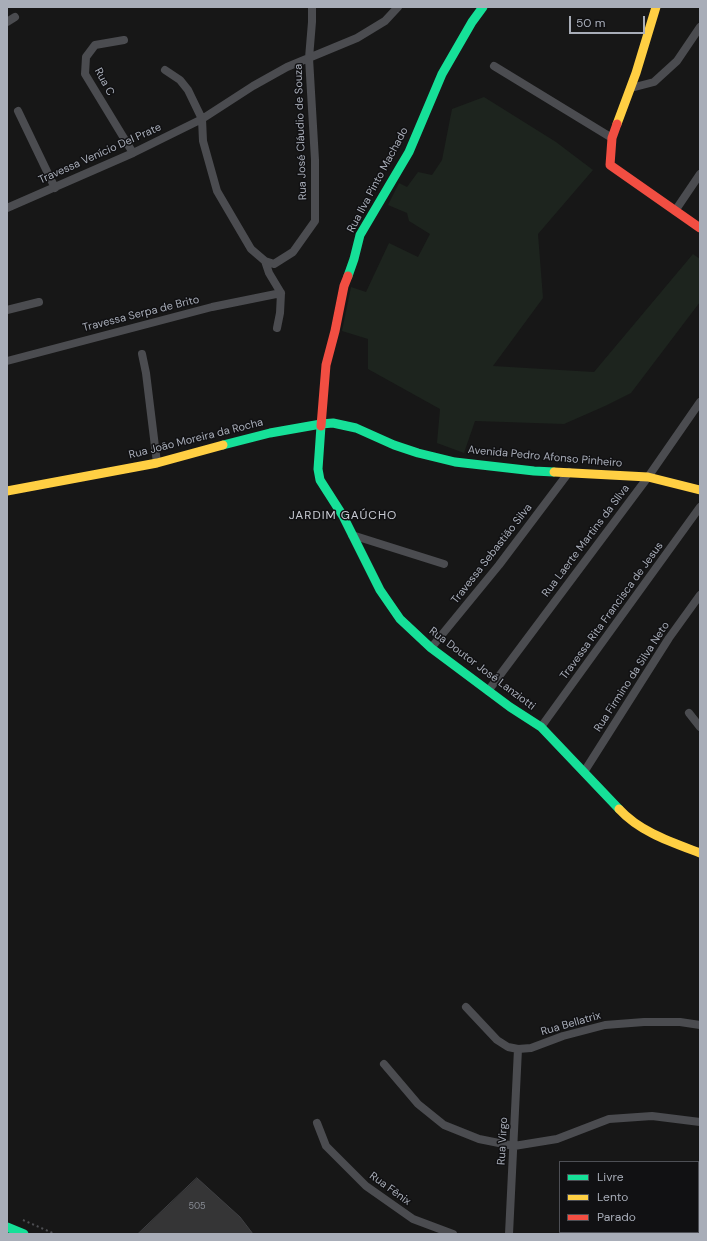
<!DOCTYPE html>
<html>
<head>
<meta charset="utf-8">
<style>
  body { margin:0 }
  #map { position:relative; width:707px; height:1241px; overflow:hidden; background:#171717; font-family:"DM Sans",sans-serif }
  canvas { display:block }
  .frame { position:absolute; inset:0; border:8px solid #a8adb8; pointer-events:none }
  .legend { position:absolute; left:559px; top:1161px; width:140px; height:72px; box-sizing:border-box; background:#111113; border:1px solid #4d4f55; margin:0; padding:5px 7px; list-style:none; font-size:12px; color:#a8adb8 }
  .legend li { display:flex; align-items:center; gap:8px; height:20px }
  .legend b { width:20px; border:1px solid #4d4f55 }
  .scale { position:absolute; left:569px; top:16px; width:76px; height:18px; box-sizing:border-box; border:2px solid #a8adb8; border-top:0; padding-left:5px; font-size:12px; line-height:14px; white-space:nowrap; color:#a8adb8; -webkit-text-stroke:3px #111113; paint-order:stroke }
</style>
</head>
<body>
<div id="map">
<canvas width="707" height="1241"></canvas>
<div class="frame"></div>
<ul class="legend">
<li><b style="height:5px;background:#16e098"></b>Livre</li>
<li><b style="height:5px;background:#ffcf43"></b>Lento</li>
<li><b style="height:5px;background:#f24e42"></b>Parado</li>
</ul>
<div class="scale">50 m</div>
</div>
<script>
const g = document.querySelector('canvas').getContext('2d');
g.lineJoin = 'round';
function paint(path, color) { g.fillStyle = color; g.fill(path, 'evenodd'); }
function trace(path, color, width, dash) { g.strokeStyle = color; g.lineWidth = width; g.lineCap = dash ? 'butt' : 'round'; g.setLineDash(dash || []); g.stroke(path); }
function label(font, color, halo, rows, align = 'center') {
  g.font = font + ' "DM Sans",sans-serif'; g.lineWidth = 3; g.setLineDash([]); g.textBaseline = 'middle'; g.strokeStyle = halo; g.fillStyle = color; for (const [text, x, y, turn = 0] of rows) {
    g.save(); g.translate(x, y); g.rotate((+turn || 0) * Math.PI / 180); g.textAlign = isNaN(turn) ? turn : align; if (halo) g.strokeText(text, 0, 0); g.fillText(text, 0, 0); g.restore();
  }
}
const green = new Path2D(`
  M484 97 556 142 593 170 538 234 543 298 493 366 594 372 693 254 700 259V302L631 393 605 406 564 424 475 421 464 453 437 443 440 409 368 369V339L342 331 351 287 366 292 389 243 418 257 430 234 409 221 407 213 388 205 399 183 407 187 418 172 432 175 442 160 452 109Z`);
const building = new Path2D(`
  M197 1178 240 1217 253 1234H138Z`);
const path = new Path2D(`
  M23 1220 55 1234`);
const street = new Path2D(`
  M7 22 15 17
  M124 40 95 45 86 57 85 74 133 153
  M494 66 612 138
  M165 70 180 80 188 90 202 119 203 141 217 191 251 249 265 261 274 264 293 252 315 221V160L309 58 312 22V7
  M631 88 654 82 677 61 700 27
  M18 111 55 188
  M7 208 133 153 202 119 253 86 287 67 357 38 385 21 398 7
  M675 211 700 174
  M265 261 269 273 281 293
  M7 310 39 302
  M277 328 280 313 281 293
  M142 354 146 373 157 463
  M7 361 212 307 281 293
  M352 535 444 564
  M431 648 499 565 569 472
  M488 691 648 477 700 402
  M689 713 700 727
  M541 727 700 507
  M584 772 669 638 700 595
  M466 1007 497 1040 508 1047 518 1049 531 1048 563 1036 605 1025 644 1022H680L700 1025
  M384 1064 418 1104 444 1125 479 1139 514 1146 557 1139 609 1119 652 1116 700 1122
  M317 1123 326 1146 366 1186 413 1219 453 1234
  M698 1218 700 1219
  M509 1234 518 1049
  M568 1234 573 1232`);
const fast = new Path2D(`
  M348 276 354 259 360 235 409 152 442 74 472 22 483 7
  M321 426 318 469 320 480 343 516 380 590 400 619 431 648 510 707 541 727 619 809
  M223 445 270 433 321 424 333 423 356 428 394 445 418 453 455 462 534 471 554 472
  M7 1227 24 1234`);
const slow = new Path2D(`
  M617 124 636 73 656 7
  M554 472 648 477 700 490
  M7 491 157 463 223 445
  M619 809C640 832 671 842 700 853`);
const jam = new Path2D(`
  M617 124 612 138 610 165 700 228
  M321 426 326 365 335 331 344 286 348 276`);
const numberNames = [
  ["505",197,1207]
];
const streetNames = [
  ["Rua C",104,82,62],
  ["Rua José Cláudio de Souza",301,132,-92],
  ["Travessa Venício Del Prate",100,154,-24],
  ["Rua Ilva Pinto Machado",378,180,-62],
  ["Travessa Serpa de Brito",141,314,-14],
  ["Rua João Moreira da Rocha",196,439,-14],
  ["Avenida Pedro Afonso Pinheiro",545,457,5],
  ["Rua Laerte Martins da SIlva",586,541,-53],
  ["Travessa Sebastião Silva",492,554,-52],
  ["Travessa Rita Francisca de Jesus",612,611,-54],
  ["Rua Doutor José Lanziotti",482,669,37],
  ["Rua Firmino da Silva Neto",632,677,-57],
  ["Rua Bellatrix",571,1024,-16],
  ["Rua Virgo",503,1141,-87],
  ["Rua Fênix",390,1189,36]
];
const neighbourhoodNames = [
  ["JARDIM GAÚCHO",343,516]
];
paint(green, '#1d241e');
paint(building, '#353536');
trace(building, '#3f4043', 1);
trace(path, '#4d4e52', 2, [2, 3]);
trace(street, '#4b4c50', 8);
trace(fast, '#16e098', 9);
trace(slow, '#ffcf43', 9);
trace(jam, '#f24e42', 9);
label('9px', '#8b8f98', null, numberNames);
label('11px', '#a8adb8', '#111113', streetNames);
g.letterSpacing = '1px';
label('12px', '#c9ccd4', '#111113', neighbourhoodNames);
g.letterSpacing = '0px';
</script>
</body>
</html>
